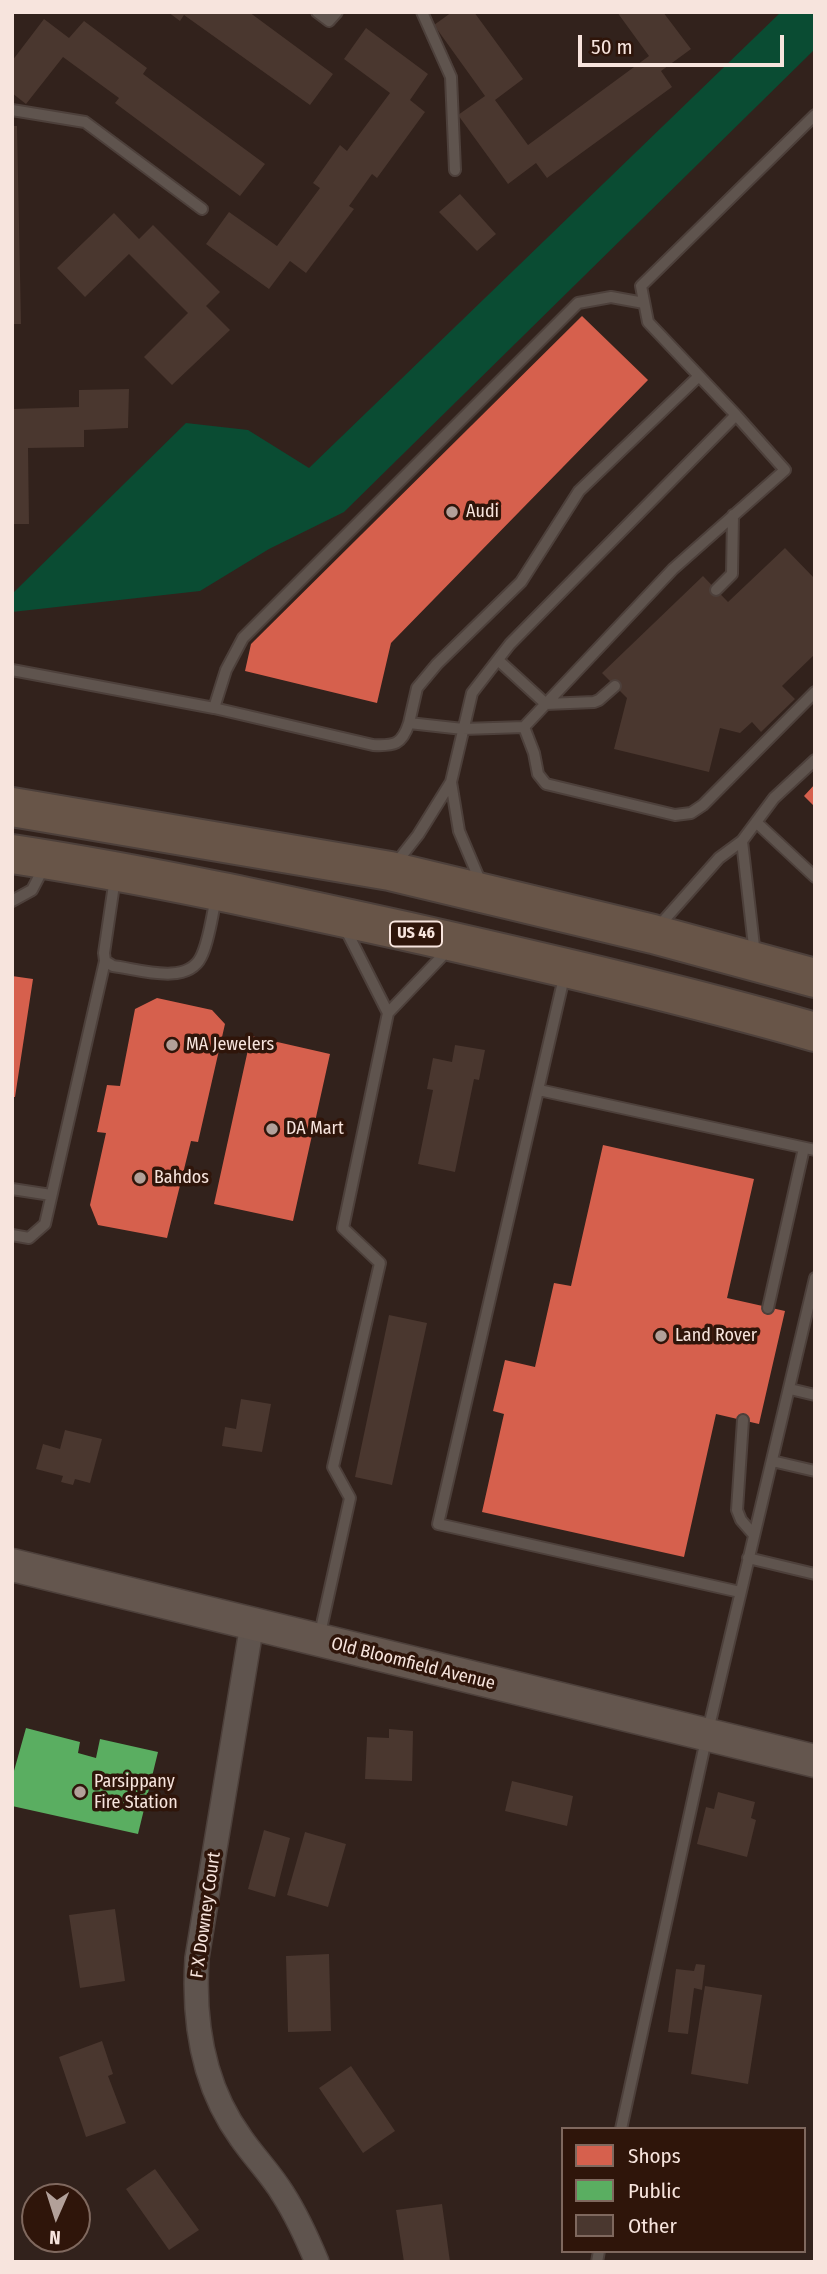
<!DOCTYPE html>
<html>
<head>
<meta charset="utf-8">
<style>
  body { margin:0 }
  #map { position:relative; width:827px; height:2274px; overflow:hidden; background:#32221c; font-family:"Fira Sans Condensed",sans-serif }
  canvas { display:block }
  .frame { position:absolute; inset:0; border:14px solid #f7e4dd; pointer-events:none }
  .legend { position:absolute; left:561px; top:2127px; width:245px; height:126px; box-sizing:border-box; background:#2f150a; border:2px solid #7f685e; margin:0; padding:9px 12px; list-style:none; font-size:21px; color:#f7e4dd }
  .legend li { display:flex; align-items:center; gap:14px; height:35px }
  .legend b { width:35px; border:2px solid #7f685e }
  .north { position:absolute; left:21px; top:2183px; width:70px; height:70px; box-sizing:border-box; background:#2f150a; border:2px solid #7f685e; border-radius:50%; rotate:183deg; font-size:19px; font-weight:700; line-height:28px; text-align:center; color:#f7e4dd }
  .north::after { content:''; display:block; margin:auto; width:24px; height:32px; background:#b2a099; clip-path:polygon(50% 0,100% 100%,50% 72%,0 100%) }
  .scale { position:absolute; left:578px; top:35px; width:206px; height:32px; box-sizing:border-box; border:4px solid #f7e4dd; border-top:0; padding-left:9px; font-size:21px; line-height:24px; white-space:nowrap; color:#f7e4dd; -webkit-text-stroke:5px #2f150a; paint-order:stroke }
</style>
</head>
<body>
<div id="map">
<canvas width="827" height="2274"></canvas>
<div class="frame"></div>
<ul class="legend">
<li><b style="height:19px;background:#d6604d"></b>Shops</li>
<li><b style="height:19px;background:#5aae61"></b>Public</li>
<li><b style="height:19px;background:#4a372f"></b>Other</li>
</ul>
<div class="north">N</div>
<div class="scale">50 m</div>
</div>
<script>
const g = document.querySelector('canvas').getContext('2d');
g.lineJoin = 'round';
function paint(path, color) { g.fillStyle = color; g.fill(path, 'evenodd'); }
function trace(path, color, width, dash) { g.strokeStyle = color; g.lineWidth = width; g.lineCap = dash ? 'butt' : 'round'; g.setLineDash(dash || []); g.stroke(path); }
function label(font, color, halo, rows, align = 'center') {
  g.font = font + ' "Fira Sans Condensed",sans-serif'; g.lineWidth = 7; g.setLineDash([]); g.textBaseline = 'middle'; g.strokeStyle = halo; g.fillStyle = color; for (const [text, x, y, turn = 0] of rows) {
    g.save(); g.translate(x, y); g.rotate((+turn || 0) * Math.PI / 180); g.textAlign = isNaN(turn) ? turn : align; if (halo) g.strokeText(text, 0, 0); g.fillText(text, 0, 0); g.restore();
  }
}
const green = new Path2D(`
  M781 12H815V49L344 512 269 549 200 591 12 612V594L186 423 248 430 309 468Z`);
const shops = new Path2D(`
  M582 316 648 380 391 643 377 703 245 671 251 644Z
  M815 784V807L804 796Z
  M12 976 33 979 15 1097H12Z
  M157 998 212 1010 225 1024 198 1142 191 1141 167 1238 98 1225 90 1205 106 1133 97 1132 107 1085 120 1086 135 1009Z
  M251 1036 330 1054 293 1221 214 1204Z
  M603 1145 754 1179 727 1298 785 1311 759 1424 716 1414 684 1557 482 1512 504 1414 493 1411 505 1360 535 1367 554 1283 571 1286Z`);
const public = new Path2D(`
  M26 1728 80 1742 78 1753 96 1758 100 1739 158 1752 138 1834 12 1806V1778Z`);
const building = new Path2D(`
  M168 12H249L333 74 310 105 184 15 180 21Z
  M452 12H474L523 79 495 100 528 145 649 56 617 12H663L691 49 661 71 672 87 547 178 536 163 508 184 458 115 485 96 434 25Z
  M44 19 69 38 84 21 147 68 143 74 265 164 240 196 115 103 119 98 63 57 26 104 12 93V61Z
  M366 28 428 74 410 100 425 112 377 178 372 174 349 206 354 209 306 273 290 261 269 289 206 244 229 212 277 246 320 188 313 183 340 145 347 151 390 93 344 59Z
  M12 126H17L21 324H12Z
  M460 194 496 234 477 251 439 212Z
  M114 213 139 239 153 225 220 292 206 306 230 330 172 385 144 357 188 313 129 254 85 297 57 268Z
  M129 389 128 428 84 430V447L28 448 29 524H12V409L79 407V390Z
  M785 548 815 579V654L782 686 795 699 761 732 752 722 740 733 720 728 709 772 614 749 627 698 602 673 703 576 728 602Z
  M455 1045 485 1050 479 1080 474 1079 455 1172 418 1164 433 1090 427 1089 433 1058 452 1062Z
  M389 1315 427 1323 392 1485 355 1477Z
  M241 1399 271 1404 262 1452 222 1446 225 1427 236 1429Z
  M65 1430 102 1439 90 1483 75 1479 73 1485 61 1482 63 1476 36 1469 43 1444 60 1449Z
  M389 1729 413 1731 412 1781 365 1779 367 1737 389 1738Z
  M512 1781 573 1796 567 1826 505 1811Z
  M718 1792 755 1802 751 1818 756 1820 747 1857 697 1844 706 1807 714 1809Z
  M264 1830 290 1838 275 1897 248 1889Z
  M305 1832 346 1844 328 1907 287 1895Z
  M115 1909 125 1981 80 1988 69 1915Z
  M329 1954 331 2031 288 2032 286 1956Z
  M696 1964 705 1965 702 1990 694 1988 688 2034 668 2032 676 1969 694 1971Z
  M705 1986 762 1995 748 2084 691 2074Z
  M102 2041 113 2074 108 2076 126 2123 86 2137 59 2057Z
  M351 2066 395 2131 363 2153 319 2088Z
  M155 2169 199 2230 169 2250 126 2189Z
  M442 2204 450 2262H404L396 2210Z`);
const lane = new Path2D(`
  M317 12 329 21 337 12
  M422 12 451 77 455 170
  M12 110 85 122 202 209
  M716 590 732 574 733 515
  M498 660 546 704 594 702 599 700 615 686
  M12 670 214 708 373 745C394 746 402 745 409 723L463 729 524 727 673 569 785 470 736 415
  M214 708 226 670 243 638 578 303 611 297 644 303
  M409 723 417 688 437 664 521 582 579 491 699 376
  M524 727 534 753 538 774 546 784 675 815 691 813 703 805 815 692
  M451 782 459 831 481 883
  M756 822 815 877
  M742 841 774 798 815 760
  M396 863 418 835 451 782 472 693 510 644 736 415 648 322 641 286 815 115
  M115 878 104 953 105 961 113 966C138 969 187 986 201 957 209 942 212 915 216 898
  M12 901 32 890 45 865
  M658 927 719 858 742 841 755 955
  M345 928 388 1013
  M565 973 438 1524 740 1592
  M539 1090 815 1150
  M12 1189 51 1195
  M12 1235 29 1238 45 1224 105 961
  M768 1308 804 1148
  M790 1389 815 1395
  M743 1420 737 1510 741 1520 754 1535
  M772 1461 815 1471
  M748 1558 815 1574
  M319 1638 350 1498 333 1467 380 1263 343 1228 388 1013 448 950
  M621 2129 707 1735 815 1278
  M597 2262 599 2251`);
const street = new Path2D(`
  M252 1624 197 1958C193 2021 203 2086 241 2138 254 2157 271 2174 283 2194 297 2216 307 2238 317 2262`);
const secondary = new Path2D(`
  M12 1565 815 1761`);
const highway = new Path2D(`
  M12 807 390 871 653 934 815 978
  M12 854C150 875 287 905 423 935 555 965 685 995 815 1032`);
const markers = [
  [452,512,7,"#b2a099"],
  [172,1045,7,"#b2a099"],
  [272,1129,7,"#b2a099"],
  [140,1178,7,"#b2a099"],
  [661,1336,7,"#b2a099"],
  [80,1792,7,"#b2a099"]
];
const shields = [
  [416,934,52]
];
const shieldNames = [
  ["US 46",416,934]
];
const poiNames = [
  ["Audi",466,512],
  ["MA Jewelers",186,1045],
  ["DA Mart",286,1129],
  ["Bahdos",154,1178],
  ["Land Rover",675,1336],
  ["Parsippany",94,1782],
  ["Fire Station",94,1803]
];
const streetNames = [
  ["Old Bloomfield Avenue",413,1664,14],
  ["F X Downey Court",206,1915,-82]
];
paint(green, '#0a4c33');
paint(shops, '#d6604d');
paint(public, '#5aae61');
paint(building, '#4a372f');
trace(lane, '#4d403b', 14);
trace(street, '#4d403b', 26);
trace(secondary, '#4d403b', 35);
trace(highway, '#4d403b', 42);
trace(lane, '#5f544e', 10);
trace(street, '#5f544e', 23);
trace(secondary, '#64564e', 32);
trace(highway, '#685548', 38);
for (const [x, y, r, color] of markers) { const dot = new Path2D(); dot.arc(x, y, r, 0, 2 * Math.PI); g.fillStyle = color; g.fill(dot); trace(dot, '#2f150a', 2.5); }
for (const [x, y, w] of shields) { const box = new Path2D(); box.roundRect(x - w / 2, y - 12.5, w, 25, 5); g.fillStyle = '#2f150a'; g.fill(box); trace(box, '#f7e4dd', 2); }
label('bold 16px', '#f7e4dd', null, shieldNames);
label('18px', '#f7e4dd', '#2f150a', poiNames, 'left');
label('18px', '#f7e4dd', '#2f150a', streetNames);
</script>
</body>
</html>
